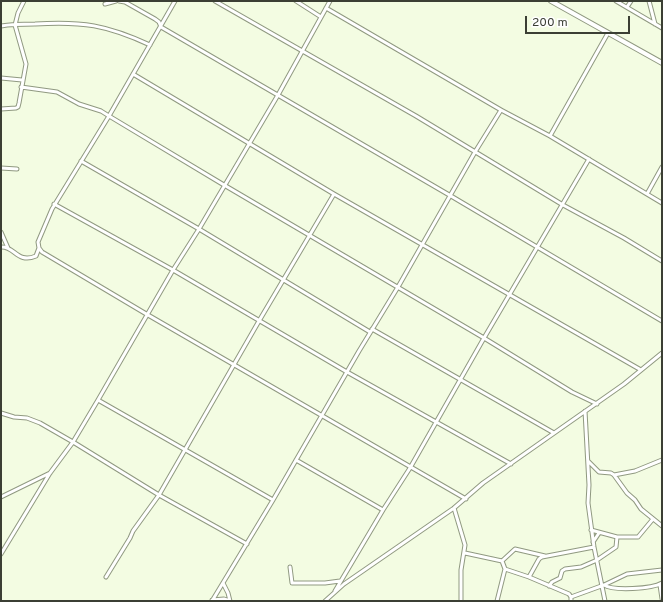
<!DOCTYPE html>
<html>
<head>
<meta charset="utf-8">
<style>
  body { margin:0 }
  #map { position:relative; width:663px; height:602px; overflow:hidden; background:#f3fce2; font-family:Overpass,sans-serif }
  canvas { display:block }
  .frame { position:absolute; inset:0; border:2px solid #3b3f34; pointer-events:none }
  .scale { position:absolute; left:525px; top:16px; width:105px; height:18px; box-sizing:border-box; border:2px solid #3b3f34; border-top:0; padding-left:5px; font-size:12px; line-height:14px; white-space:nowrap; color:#3b3f34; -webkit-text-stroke:3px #fff; paint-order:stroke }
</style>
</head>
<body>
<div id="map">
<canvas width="663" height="602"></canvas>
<div class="frame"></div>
<div class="scale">200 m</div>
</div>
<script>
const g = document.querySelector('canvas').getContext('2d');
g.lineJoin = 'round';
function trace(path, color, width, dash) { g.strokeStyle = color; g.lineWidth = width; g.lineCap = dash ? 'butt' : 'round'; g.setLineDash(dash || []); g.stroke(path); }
const minor = new Path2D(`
  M119 1 125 2 155 19 159 22 161 27 451 196 662 321
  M175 1 109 116 52 209 38 242 39 248 42 252 148 315 466 499
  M215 1 416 116 563 205 624 238 662 261
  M296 1 321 17
  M616 1 662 28
  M649 1 655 24
  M105 4 116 1
  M627 7 631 1
  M326 8 501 110 550 136 662 203
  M1 26C12 24 24 24 35 24 82 21 107 25 150 45
  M133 74 334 194 641 370
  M1 78 22 80
  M21 87 57 92 79 104 101 111 109 116 224 185 484 338 572 392 597 404
  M1 109 16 108 18 107 19 103 26 64 15 25 18 13 24 1
  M550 136 608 33
  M81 161 199 229 370 332
  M1 168 17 169
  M647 194 662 167
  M54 204 173 270 347 372 511 464
  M1 232 8 248
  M1 247C15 246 17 264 36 256L39 248
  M372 329 554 433
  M98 400 273 500
  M585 411 589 485 588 503 594 547 605 601
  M1 413 14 417 27 418 40 423 73 442 159 495 247 544
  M296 460 383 510
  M588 461 599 472 611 473 614 475 635 471 662 460
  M614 475 627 493 635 500 641 509 662 526
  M1 497 50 473
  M454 508 465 545 461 570V601
  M591 530 617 537H638L653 519
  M593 542 599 533
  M465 553 502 561
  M1 554 50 473 73 442 98 400 173 270 199 229 278 95 330 1
  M502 561 515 549 545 556
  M290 567 292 583H325L340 581
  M505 569 529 577 569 594 571 597V601
  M106 577 130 538 133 531 159 495 259 321 334 194
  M529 577 539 559 542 557 594 547
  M223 583 228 593 230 601
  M604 585C613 591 652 589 662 583
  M660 585 662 599
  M549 586 552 582 560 578 562 571 565 569 581 567 597 560 616 547 617 537
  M335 591 383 510 410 468 484 338 589 159
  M571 597 604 585 627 574 662 570
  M212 600 224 599 230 601
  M212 601 273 500 359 351 398 287 475 152 501 110
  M325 601 344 584 454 508 483 483 624 384 662 353
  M497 601 505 569 502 561`);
const secondary = new Path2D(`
  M551 1 662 63`);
trace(minor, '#909981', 5);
trace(secondary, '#909981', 6);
trace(minor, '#fff', 3);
trace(secondary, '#fff', 4);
</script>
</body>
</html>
